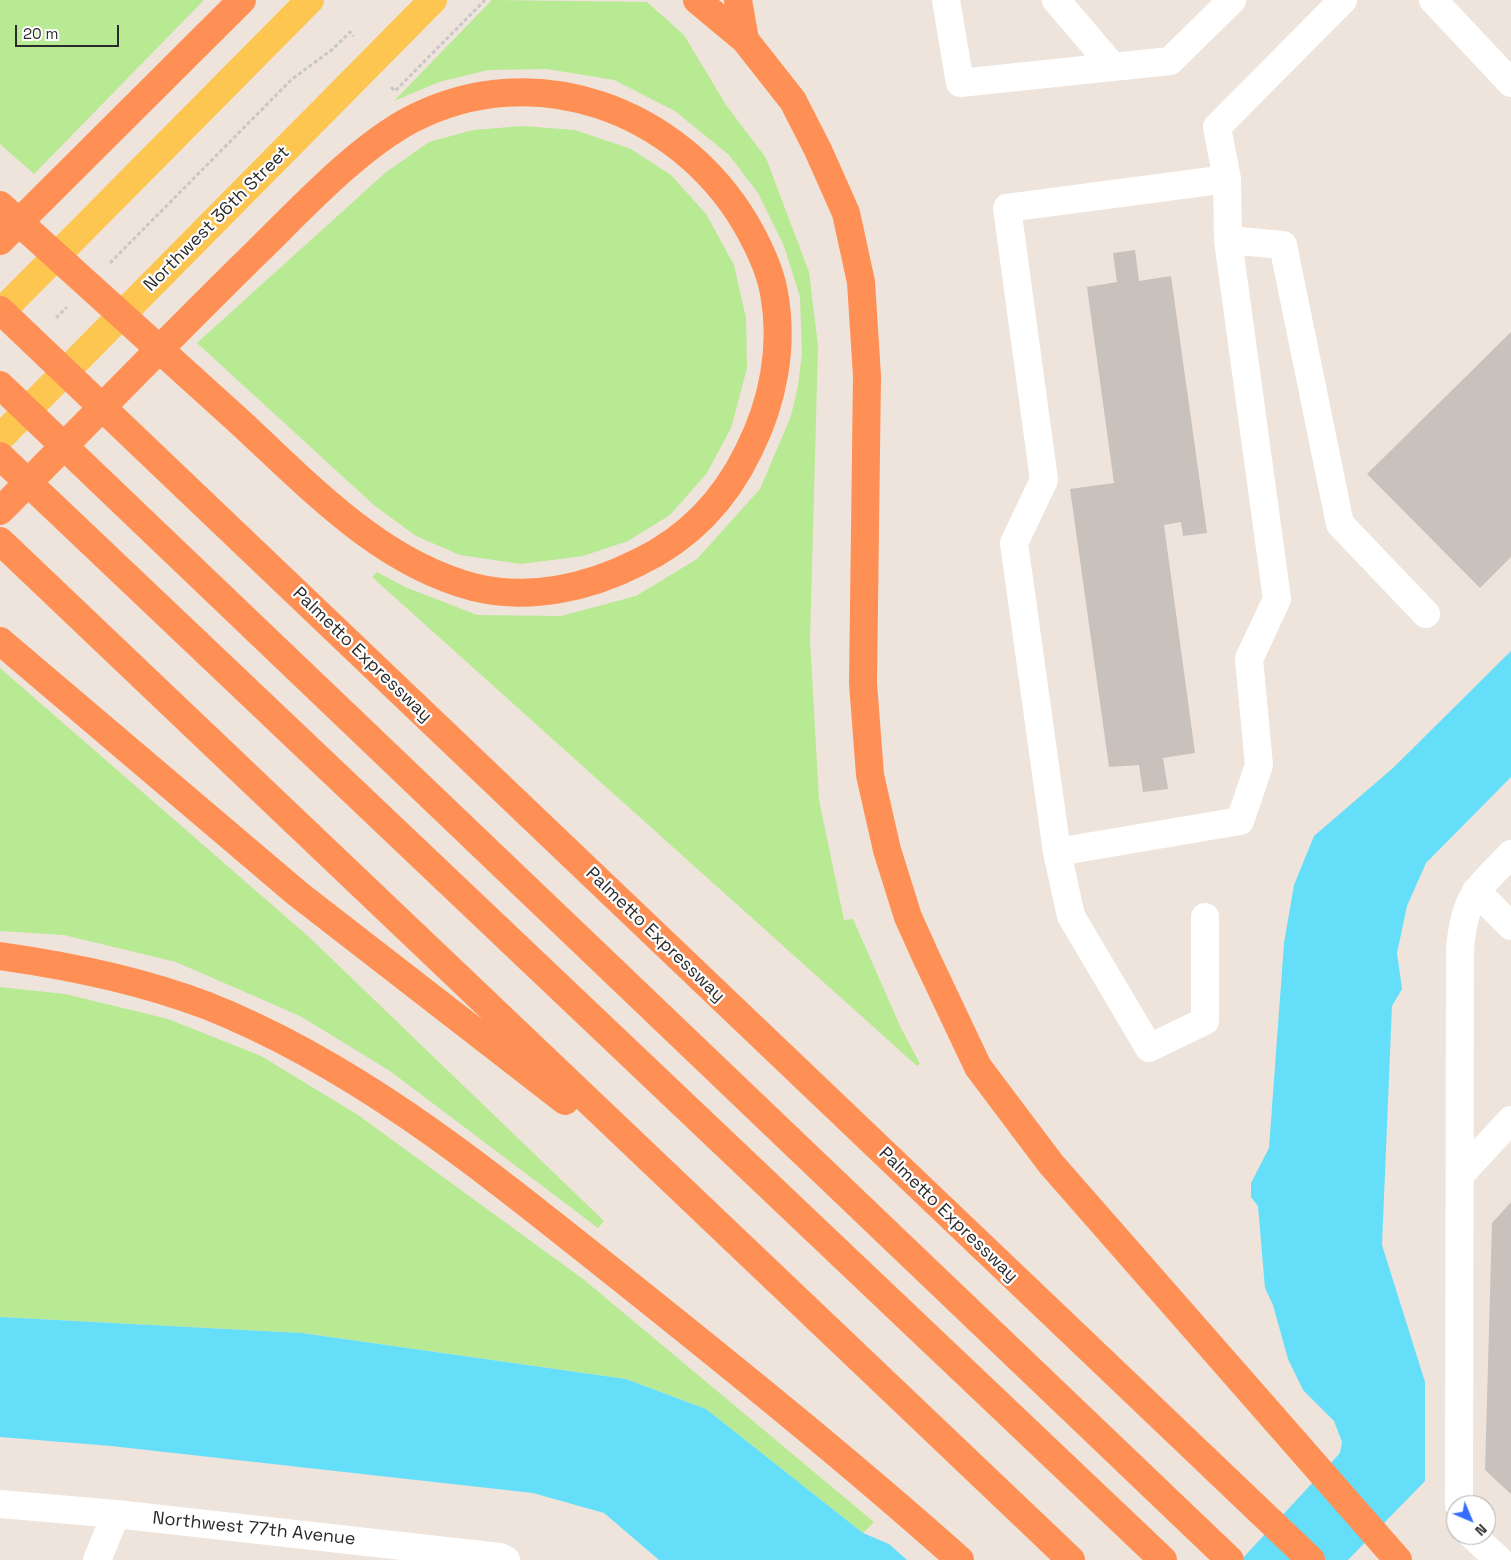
<!DOCTYPE html>
<html>
<head>
<meta charset="utf-8">
<style>
  body { margin:0 }
  #map { position:relative; width:1511px; height:1560px; overflow:hidden; background:#eee4db; font-family:"Space Grotesk",sans-serif }
  canvas { display:block }
  .north { position:absolute; left:1446px; top:1495px; width:50px; height:50px; box-sizing:border-box; background:#fff; border:1px solid #aaa; border-radius:50%; rotate:135deg; font-size:14px; font-weight:700; line-height:20px; text-align:center; color:#2b2b2b }
  .north::after { content:''; display:block; margin:auto; width:18px; height:22px; background:#376eff; clip-path:polygon(50% 0,100% 100%,50% 72%,0 100%) }
  .scale { position:absolute; left:15px; top:25px; width:104px; height:22px; box-sizing:border-box; border:2px solid #2b2b2b; border-top:0; padding-left:6px; font-size:15px; line-height:18px; white-space:nowrap; color:#2b2b2b; -webkit-text-stroke:4px #fff; paint-order:stroke }
</style>
</head>
<body>
<div id="map">
<canvas width="1511" height="1560"></canvas>
<div class="north">N</div>
<div class="scale">20 m</div>
</div>
<script>
const g = document.querySelector('canvas').getContext('2d');
g.lineJoin = 'round';
function paint(path, color) { g.fillStyle = color; g.fill(path, 'evenodd'); }
function trace(path, color, width, dash) { g.strokeStyle = color; g.lineWidth = width; g.lineCap = dash ? 'butt' : 'round'; g.setLineDash(dash || []); g.stroke(path); }
function label(font, color, halo, rows, align = 'center') {
  g.font = font + ' "Space Grotesk",sans-serif'; g.lineWidth = 4.5; g.setLineDash([]); g.textBaseline = 'middle'; g.strokeStyle = halo; g.fillStyle = color; for (const [text, x, y, turn = 0] of rows) {
    g.save(); g.translate(x, y); g.rotate((+turn || 0) * Math.PI / 180); g.textAlign = isNaN(turn) ? turn : align; if (halo) g.strokeText(text, 0, 0); g.fillText(text, 0, 0); g.restore();
  }
}
const green = new Path2D(`
  M0 0H204L34 174 0 144Z
  M492 0 647 2 684 35 726 105 766 158 809 272 818 346 810 640 819 800 844 920 853 919 901 1028 920 1064 917 1066 372 577 377 572 405 587 477 615 561 616 636 596 697 559 760 489 791 416 798 386 802 354 800 297 784 246 758 193 729 155 675 111 614 80 547 69 488 70 439 82 394 101Z
  M523 126 575 130 631 149 671 175 706 214 734 265 746 318 747 368 731 428 707 473 670 515 628 541 583 556 521 564 460 555 416 536 375 506 197 343 385 173 429 142 473 130Z
  M0 668 309 937 604 1221 598 1228 390 1071 300 1016 176 962 64 935 0 931Z
  M0 987 65 994 168 1019 261 1056 358 1115 583 1279 874 1522 863 1533 706 1409 626 1379 303 1333 0 1317Z`);
const water = new Path2D(`
  M1511 651V777L1426 863 1407 906 1397 953 1402 989 1392 1006 1382 1245 1425 1382V1481L1348 1560H1241L1340 1453 1342 1442 1334 1421 1303 1390 1288 1359 1273 1305 1265 1288 1258 1206 1251 1197V1183L1269 1148 1284 943 1294 885 1314 836 1393 768Z
  M0 1317 302 1333 626 1379 706 1409 863 1533 889 1544 907 1560H659L604 1513 533 1493 111 1446 0 1437Z`);
const building = new Path2D(`
  M1135 250 1139 281 1171 276 1207 533 1183 536 1181 522 1164 525 1195 753 1163 758 1168 789 1143 792 1139 765 1109 767 1070 489 1114 483 1087 287 1117 282 1113 253Z
  M1511 332V557L1480 588 1367 474Z
  M1511 1202V1494L1485 1470 1492 1223Z`);
const path = new Path2D(`
  M391 87 395 91 485 0
  M110 263 292 79 333 49 350 32 354 36
  M56 318 67 307`);
const minor = new Path2D(`
  M946 0 960 83 1170 61 1232 0
  M1056 0 1113 67
  M1433 0 1511 83
  M1227 179 1007 208 1044 480 1014 543 1057 852 1240 821 1259 765 1249 659 1277 599 1228 240 1227 179 1217 127 1343 0
  M1228 240 1283 245 1340 524 1426 614
  M1057 852 1071 916 1149 1048 1205 1021V917
  M1476 891 1511 926
  M1460 1175 1511 1120
  M0 1504 116 1514 500 1557 506 1560
  M1459 1505 1460 949C1465 895 1476 891 1511 854
  M1472 1535 1499 1560
  M97 1560 116 1514`);
const major = new Path2D(`
  M0 313 310 0
  M0 438 433 0`);
const highway = new Path2D(`
  M697 0 745 40 793 101 818 150 846 213 861 282 867 376 863 683 870 775 887 850 908 917 926 957 978 1067 1051 1164 1398 1560
  M738 0 745 40
  M0 205C77 275 154 345 231 414 304 480 375 561 473 587 529 601 588 588 639 562 689 538 725 500 749 450 773 402 784 347 774 293 770 269 758 245 746 224 678 109 534 56 412 119 357 148 302 208 257 252 170 337 86 424 0 511
  M0 241 242 0
  M0 310 1311 1560
  M0 385 1230 1560
  M0 456 1163 1560
  M0 541 1071 1560
  M0 641 298 894 565 1101
  M0 956C71 966 141 980 208 1006 363 1068 492 1176 622 1279 736 1370 850 1462 960 1560`);
const streetNames = [
  ["Northwest 36th Street",217,219,-45],
  ["Palmetto Expressway",362,655,44],
  ["Palmetto Expressway",655,935,44],
  ["Palmetto Expressway",948,1215,44],
  ["Northwest 77th Avenue",254,1529,6]
];
paint(green, '#b8e993');
paint(water, '#65dff9');
paint(building, '#c9c1bb');
trace(path, '#c8c8c8', 3, [4, 2.5]);
trace(minor, '#fff', 28);
trace(major, '#fdc651', 28);
trace(highway, '#ff9055', 28);
label('18px', '#2b2b2b', '#fff', streetNames);
</script>
</body>
</html>
